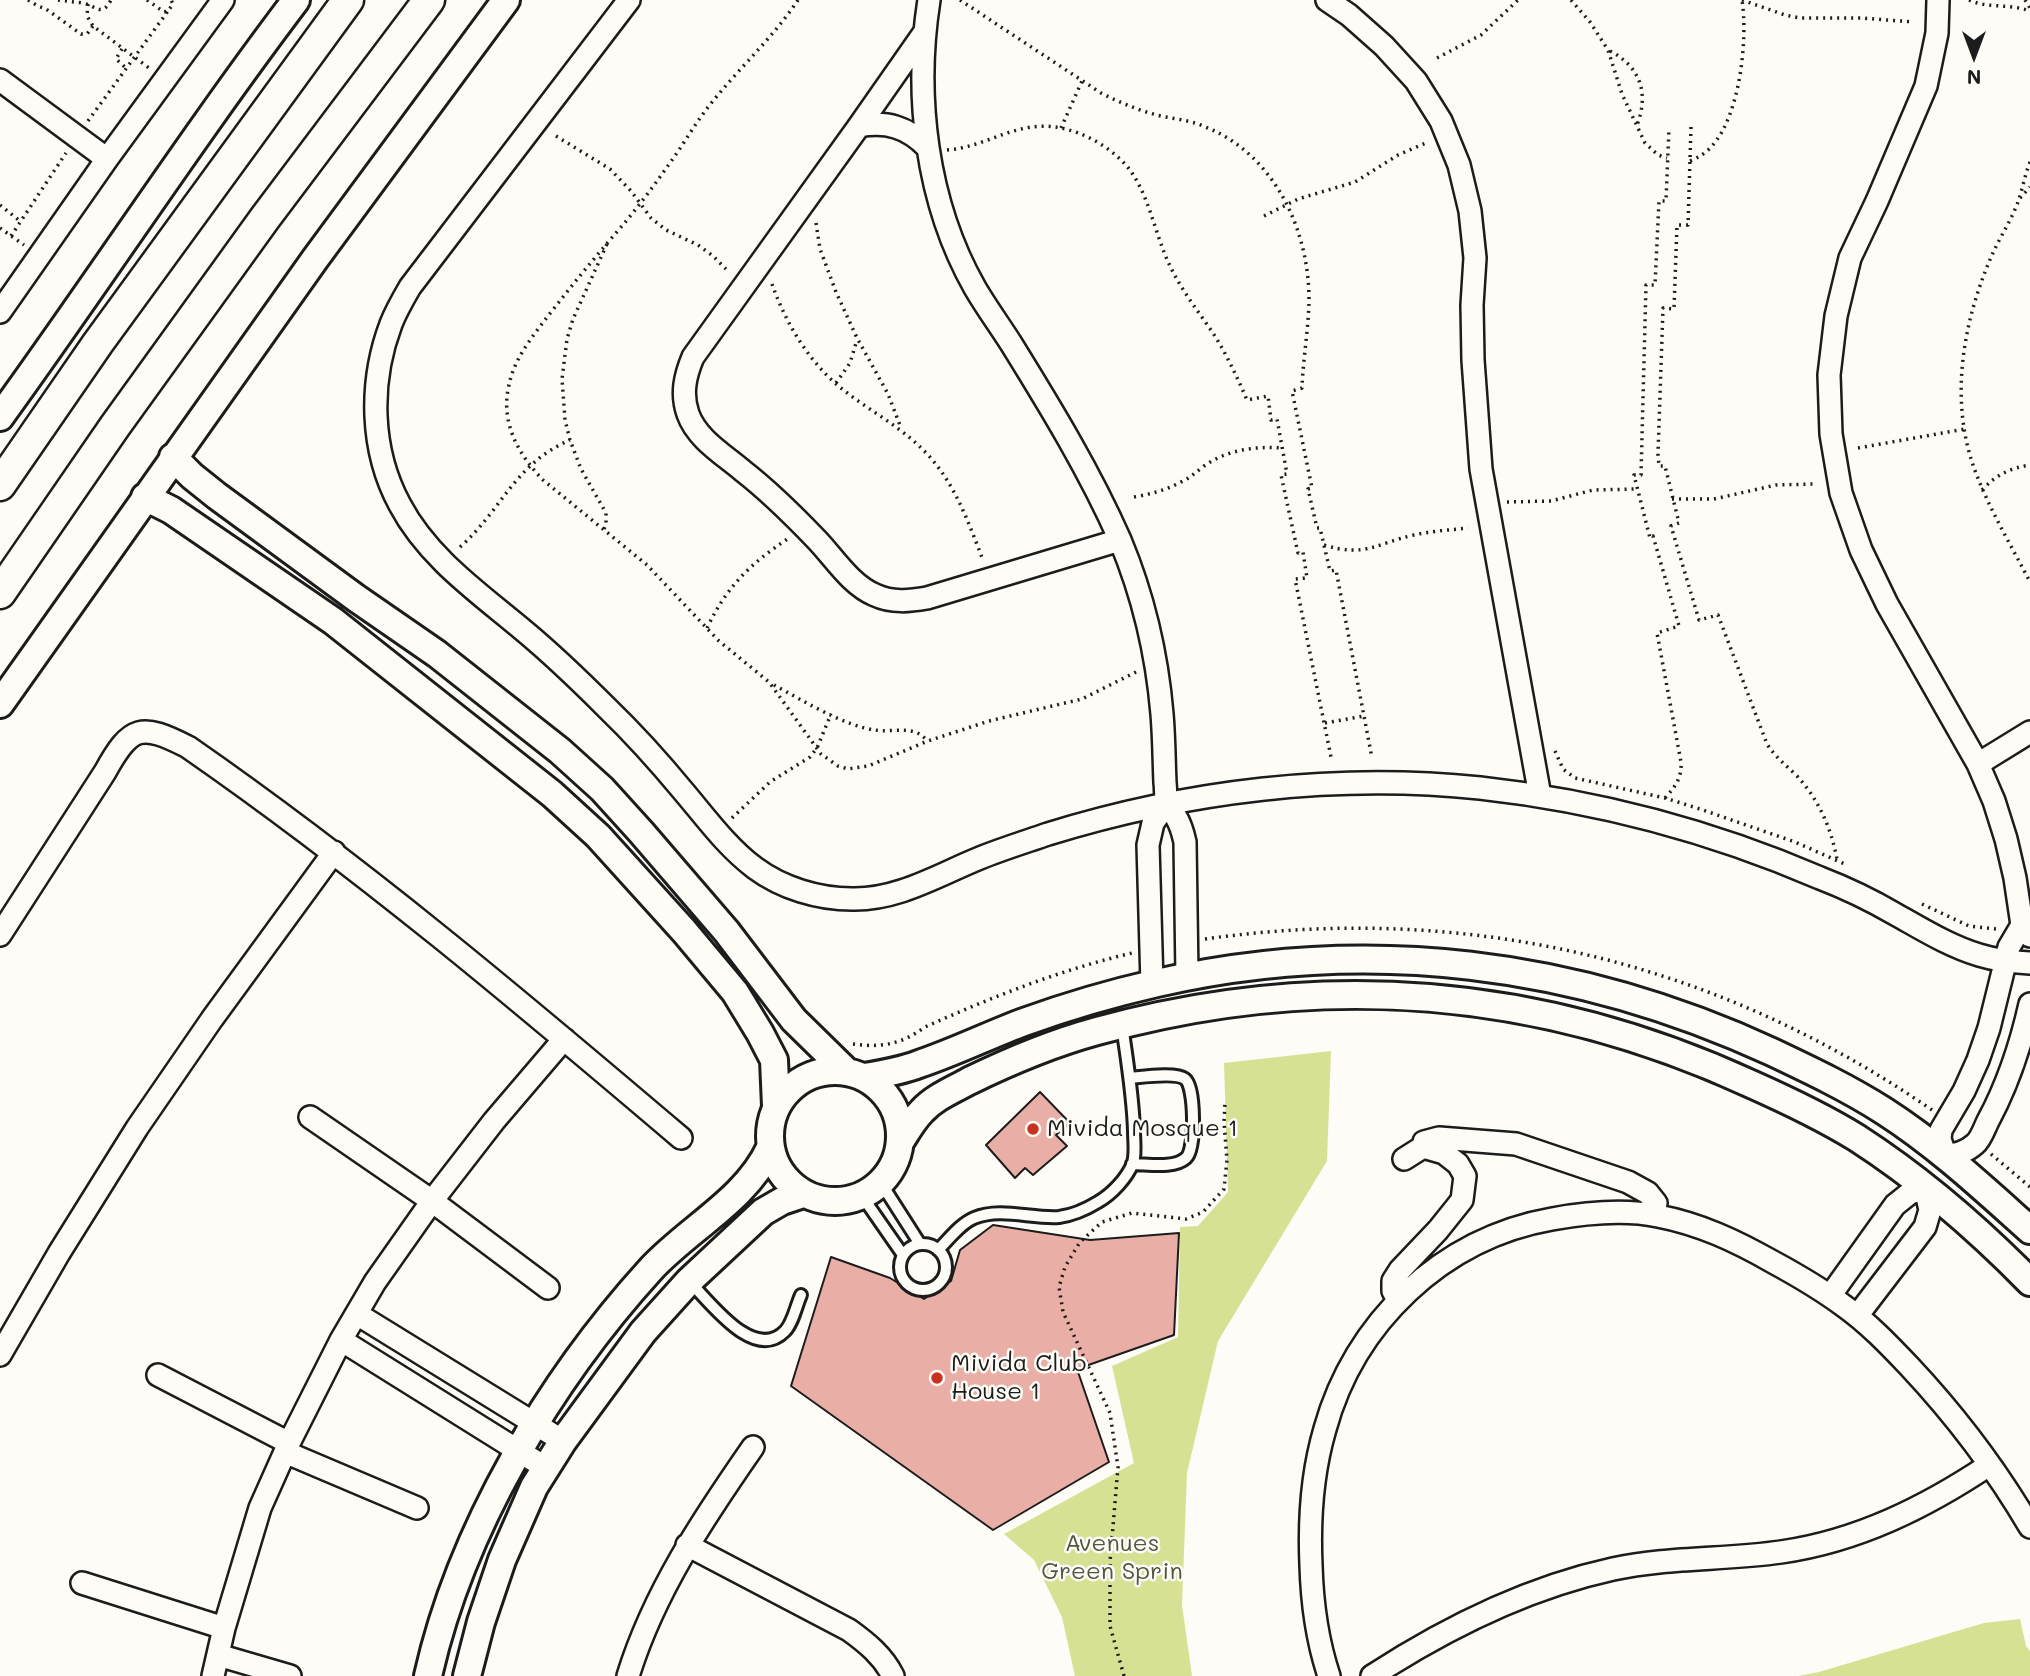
<!DOCTYPE html>
<html>
<head>
<meta charset="utf-8">
<style>
  body { margin:0 }
  #map { position:relative; width:2030px; height:1676px; overflow:hidden; background:#fdfcf7; font-family:Mali,sans-serif }
  canvas { display:block }
  .north { position:absolute; left:1939px; top:21px; width:70px; height:70px; -webkit-text-stroke:5px #fdfcf7; paint-order:stroke; rotate:180deg; font-size:19px; font-weight:700; line-height:28px; text-align:center; color:#1c1c1c }
  .north::after { content:''; display:block; margin:auto; width:24px; height:32px; background:#1c1c1c; clip-path:polygon(50% 0,100% 100%,50% 72%,0 100%) }
</style>
</head>
<body>
<div id="map">
<canvas width="2030" height="1676"></canvas>
<div class="north">N</div>
</div>
<script>
const g = document.querySelector('canvas').getContext('2d');
g.lineJoin = 'round';
function paint(path, color) { g.fillStyle = color; g.fill(path, 'evenodd'); }
function trace(path, color, width, dash) { g.strokeStyle = color; g.lineWidth = width; g.lineCap = dash ? 'butt' : 'round'; g.setLineDash(dash || []); g.stroke(path); }
function label(font, color, halo, rows, align = 'center') {
  g.font = font + ' Mali,sans-serif'; g.lineWidth = 5; g.setLineDash([]); g.textBaseline = 'middle'; g.strokeStyle = halo; g.fillStyle = color; for (const [text, x, y, turn = 0] of rows) {
    g.save(); g.translate(x, y); g.rotate((+turn || 0) * Math.PI / 180); g.textAlign = isNaN(turn) ? turn : align; if (halo) g.strokeText(text, 0, 0); g.fillText(text, 0, 0); g.restore();
  }
}
const green = new Path2D(`
  M1331 1051 1327 1161 1218 1341 1187 1473 1182 1605 1192 1676H1075L1062 1617 1034 1560 1004 1534 1134 1463 1112 1366 1178 1337 1180 1227 1198 1226 1228 1192 1224 1063Z
  M2020 1619 2026 1646 2030 1651V1676H1798L1819 1672 1984 1623Z`);
const building = new Path2D(`
  M1040 1092 1070 1123 1056 1135 1067 1146 1033 1175 1025 1168 1015 1178 986 1145Z
  M993 1225 1090 1240 1179 1233 1174 1335 1077 1369 1109 1462 993 1530 791 1386 831 1257 890 1278 924 1299 951 1281 960 1250Z`);
const path = new Path2D(`
  M28 0 38 6 46 9 81 34H87L93 26
  M58 0C66 1 74 2 82 3 95 5 102 18 111 0
  M147 0 164 12 168 11 173 4 171 0
  M798 0C772 39 738 69 709 106 694 125 682 147 667 167 653 187 638 207 622 226 596 256 572 285 548 316 532 337 514 359 509 385 500 422 518 454 543 480L647 565 719 641 769 682 821 754 838 766 848 769 868 766 928 741 989 721 1082 699 1138 671
  M960 0 1101 93C1121 103 1140 111 1161 116 1175 119 1189 120 1203 126 1272 152 1308 226 1309 297 1309 327 1303 358 1302 388L1292 391 1312 488 1308 489 1317 528H1320L1330 571 1336 570 1372 758
  M1571 0 1590 22 1608 50 1622 94 1645 143 1658 155 1667 158
  M1742 0 1785 15 1800 18H1861L1914 22
  M1969 0C1989 9 2008 3 2030 11
  M2025 0 2030 8
  M88 4 87 16 93 26 149 68
  M122 49 116 59 126 68
  M1610 51C1641 67 1649 94 1637 125
  M1437 58 1481 35 1518 0
  M88 121 168 11
  M1691 127 1688 225H1677L1674 309 1663 308 1658 454 1659 466H1665L1679 523 1671 526 1699 620 1718 615 1767 744C1775 757 1786 765 1797 776 1819 800 1831 828 1837 859
  M1061 128 1082 81
  M556 136 610 169 631 191 651 218 666 230 698 245 713 256 726 269
  M947 150C988 147 1017 119 1061 128 1085 133 1108 146 1125 164 1149 191 1154 233 1170 266 1182 291 1198 311 1213 333 1227 355 1237 377 1247 400L1268 396 1271 420 1277 419 1287 474 1281 475 1298 553 1303 552 1307 578 1295 579 1331 757
  M1690 161C1699 157 1706 153 1712 146 1740 115 1748 40 1742 0
  M2030 162C2024 177 2022 193 2016 207 2009 224 1999 239 1992 255 1964 319 1950 394 1972 462 1986 504 2010 543 2030 582
  M2020 198 2030 187
  M0 205 20 221
  M1264 216 1298 199 1355 182 1398 155 1426 143
  M816 223 820 249 836 292 857 338 888 394 901 428
  M0 228 24 245
  M11 236 66 153
  M772 284C785 321 806 357 835 383 866 410 901 425 929 456 956 486 969 524 983 560
  M836 383 850 363 857 340
  M1858 448 1965 429
  M1982 490C1996 475 2010 468 2030 465
  M1134 497C1151 494 1166 490 1181 482 1190 478 1196 472 1204 466 1227 450 1254 446 1282 448
  M1672 499H1714L1776 485 1813 484
  M1507 502 1551 501 1593 490 1637 489
  M604 529 606 524V513L581 469 570 440 565 420 562 379 567 339 573 319 607 244
  M1324 545C1365 558 1377 543 1414 535 1432 531 1450 530 1468 528
  M460 547C502 510 514 464 570 440
  M707 628C727 586 751 563 789 538
  M774 685C802 700 844 726 875 730 893 733 915 724 927 741
  M1325 723 1364 716
  M1555 751 1563 769 1575 778 1665 798 1700 809 1795 842 1847 865
  M1665 798C1675 787 1682 778 1681 762L1657 633 1679 626 1653 536 1650 538 1634 475H1641L1646 285H1655L1659 201H1666L1669 128
  M732 818 770 782 810 757 817 748 831 714
  M1922 904 1969 926 1997 929
  M1205 939C1467 902 1714 960 1932 1110
  M853 1044C881 1048 902 1044 925 1027 992 997 1060 970 1132 953
  M1991 1154 2030 1187
  M1124 1676 1110 1626V1562L1118 1467 1110 1413 1063 1312 1059 1287 1065 1267 1080 1242 1102 1222 1132 1213 1186 1219 1203 1212 1224 1189 1227 1160 1224 1122 1225 1102`);
const service = new Path2D(`
  M1130 1078C1142 1077 1176 1072 1185 1079 1195 1086 1196 1149 1186 1158 1174 1169 1148 1164 1132 1164
  M881 1183 920 1244
  M862 1196 903 1255
  M900 1267a23 23 0 1 1 46 0a23 23 0 1 1-46 0Z
  M938 1250C949 1239 960 1224 974 1218 1001 1207 1031 1219 1059 1217 1074 1215 1085 1210 1098 1202 1112 1194 1127 1178 1133 1163 1136 1153 1134 1141 1134 1131 1133 1095 1127 1061 1122 1025
  M689 1281C710 1302 754 1363 785 1331 793 1323 796 1306 801 1295`);
const minor = new Path2D(`
  M629 0 410 287C403 299 396 311 391 324 369 382 370 450 400 505 428 558 479 593 523 630 552 654 580 681 607 708 634 734 660 763 684 792 706 818 727 847 755 868 782 888 818 899 852 899 898 900 938 875 980 858 1002 849 1025 842 1048 834 1187 791 1335 773 1480 788 1598 801 1711 831 1820 878 1846 888 1871 900 1895 914 1922 929 1949 946 1979 955 1995 960 2013 962 2030 963
  M929 0C914 95 926 202 975 288 986 307 1000 326 1012 345 1051 408 1090 472 1120 540 1143 595 1157 655 1162 714 1164 737 1164 760 1165 783 1166 789 1165 799 1167 804 1169 809 1174 813 1176 817 1181 825 1183 833 1185 842L1187 976
  M1327 0 1349 15 1384 46 1416 81 1441 121 1459 165 1470 211 1475 258 1472 305 1473 360 1481 469 1540 796
  M1938 0 1937 33 1926 86 1877 201 1850 258 1836 316 1829 375 1831 434 1841 493 1861 550 1887 604 1978 764 1994 801 2006 839 2015 878 2022 925 2030 936
  M924 33 859 126 693 357C685 376 681 394 688 414 697 439 723 454 743 471 770 492 794 516 817 540 835 559 851 585 875 595 892 603 910 601 927 598L1120 540
  M0 80 107 159
  M859 126C887 121 907 127 927 147
  M0 312 107 159 223 0
  M1978 764 2030 732
  M2022 925 2009 947 1989 1028 1978 1060 1964 1091 1941 1130 1940 1139 1945 1155C1956 1155 1966 1152 1975 1144 1981 1139 1984 1129 1988 1121 2008 1084 2021 1044 2030 1004
  M0 935 105 772C131 725 141 723 188 747 361 867 521 1002 681 1138
  M1152 984 1148 845 1153 823 1167 803
  M310 1117 432 1201 548 1288
  M1404 1159 1423 1147 1424 1142 1439 1138 1516 1144 1628 1182 1648 1193 1656 1203 1654 1215
  M1830 1296 1895 1205 1910 1193 1925 1188 1930 1210 1925 1227 1857 1316
  M1398 1300 1393 1291V1281L1400 1270 1438 1230 1462 1200 1465 1176 1458 1164 1444 1153 1423 1147
  M357 1314 563 1441
  M341 1340 546 1468
  M0 1355 59 1253 137 1128 212 1019 334 852
  M158 1375 289 1443
  M285 1452 417 1508
  M687 1545 849 1630C867 1643 883 1656 893 1676
  M82 1583 224 1628
  M218 1655 290 1676
  M213 1676 224 1628 260 1508 289 1443 341 1340 375 1282 432 1201 494 1121 564 1039
  M628 1676C654 1592 703 1519 753 1447
  M1329 1676C1317 1640 1312 1602 1311 1565 1309 1520 1312 1473 1325 1429 1354 1323 1442 1238 1552 1219 1585 1213 1624 1209 1658 1216 1700 1224 1736 1241 1773 1262 1797 1275 1821 1289 1844 1306 1868 1323 1889 1345 1909 1366 1955 1415 1996 1469 2030 1527
  M1372 1676C1446 1628 1526 1588 1613 1569 1668 1557 1725 1560 1781 1552 1858 1541 1926 1507 1989 1465`);
const tertiary = new Path2D(`
  M0 417C100 279 193 136 296 0
  M173 457 192 476 217 496 356 598 437 654 560 751 602 789 641 832 727 932 794 1020 846 1071
  M145 497 171 510 333 621 552 794 598 836 684 931 735 992 760 1033 774 1060 776 1106
  M0 704 315 259 506 0
  M770 1136a65 65 0 1 1 130 0a65 65 0 1 1-130 0Z
  M864 1077C883 1074 901 1071 919 1064 955 1052 989 1035 1024 1022 1068 1006 1113 993 1157 983 1368 935 1577 962 1772 1052 1810 1070 1848 1088 1884 1111 1937 1145 1983 1188 2030 1230
  M900 1142C907 1131 913 1120 922 1111 935 1097 953 1090 969 1081 1010 1061 1053 1043 1097 1031 1321 969 1541 987 1751 1084 1787 1100 1823 1117 1857 1138 1919 1178 1978 1229 2030 1282
  M428 1676C461 1529 550 1380 651 1269 689 1228 746 1200 770 1148
  M467 1676 481 1622 502 1560 534 1487 563 1441 643 1332 689 1281 763 1212 782 1201 803 1194`);
const secondary = new Path2D(`
  M0 485 98 343 348 0
  M0 593 115 426 265 218 429 0`);
const markers = [
  [1033,1129,7,"#c8321e"],
  [937,1378,7,"#c8321e"]
];
const poiNames = [
  ["Mivida Mosque 1",1047,1129],
  ["Mivida Club",951,1364],
  ["House 1",951,1392]
];
const parkNames = [
  ["Avenues",1112,1544],
  ["Green Sprin",1112,1572]
];
paint(green, '#d6e194');
paint(building, '#e9afa6');
trace(building, '#1c1c1c', 2);
trace(service, '#1c1c1c', 16);
trace(minor, '#1c1c1c', 26);
trace(tertiary, '#1c1c1c', 32);
trace(secondary, '#1c1c1c', 35);
trace(path, '#1c1c1c', 3.5, [2, 5]);
trace(service, '#fdfcf7', 10);
trace(minor, '#fdfcf7', 21);
trace(tertiary, '#fdfcf7', 26);
trace(secondary, '#fdfcf7', 30);
for (const [x, y, r, color] of markers) { const dot = new Path2D(); dot.arc(x, y, r, 0, 2 * Math.PI); g.fillStyle = color; g.fill(dot); trace(dot, '#fdfcf7', 2.5); }
label('24px', '#1c1c1c', '#fdfcf7', poiNames, 'left');
label('24px', '#545740', '#fdfcf7', parkNames);
</script>
</body>
</html>
